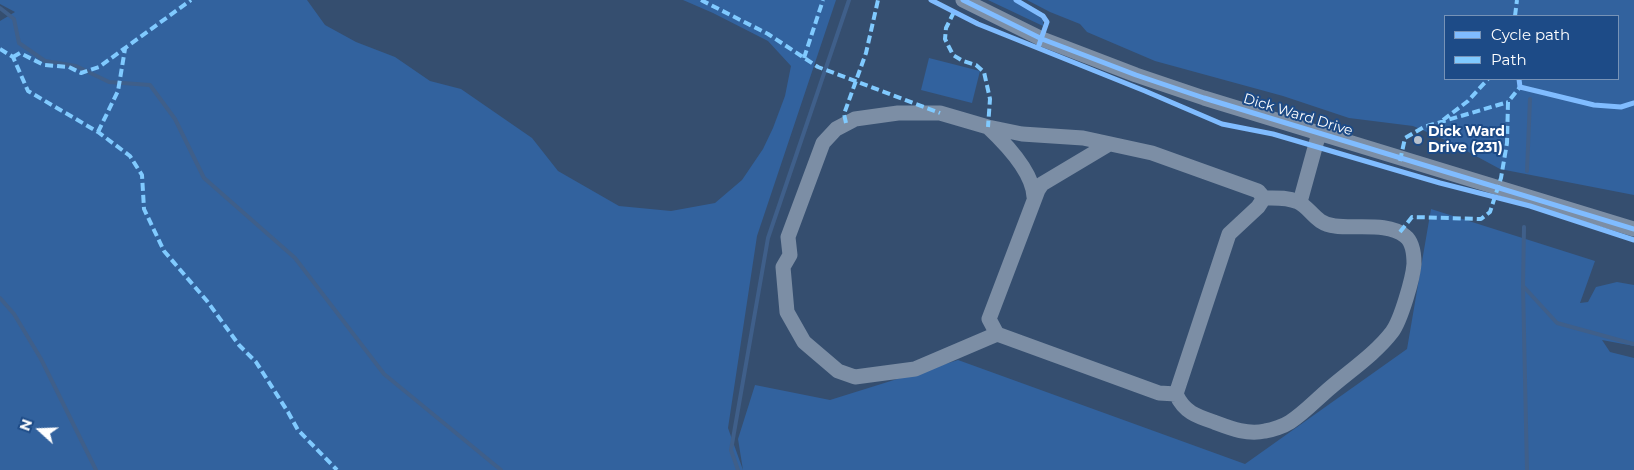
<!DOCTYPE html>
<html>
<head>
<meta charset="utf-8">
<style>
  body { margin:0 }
  #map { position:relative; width:1634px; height:470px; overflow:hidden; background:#354e6f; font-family:Montserrat,sans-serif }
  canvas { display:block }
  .legend { position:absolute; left:1444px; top:15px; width:175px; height:65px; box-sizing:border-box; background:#1d4b87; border:1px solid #7793b7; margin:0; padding:6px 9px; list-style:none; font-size:15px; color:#fff }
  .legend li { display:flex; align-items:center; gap:10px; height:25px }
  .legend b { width:25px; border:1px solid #7793b7 }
  .north { position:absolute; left:15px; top:405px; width:50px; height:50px; -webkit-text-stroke:4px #1d4b87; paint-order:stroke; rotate:290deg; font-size:14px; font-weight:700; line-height:20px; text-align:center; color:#fff }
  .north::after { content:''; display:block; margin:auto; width:18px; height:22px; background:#fff; clip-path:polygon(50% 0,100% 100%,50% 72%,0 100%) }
</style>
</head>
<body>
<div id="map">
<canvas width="1634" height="470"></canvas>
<ul class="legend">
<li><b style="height:6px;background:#80bcff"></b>Cycle path</li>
<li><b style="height:6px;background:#80caff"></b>Path</li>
</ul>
<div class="north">N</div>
</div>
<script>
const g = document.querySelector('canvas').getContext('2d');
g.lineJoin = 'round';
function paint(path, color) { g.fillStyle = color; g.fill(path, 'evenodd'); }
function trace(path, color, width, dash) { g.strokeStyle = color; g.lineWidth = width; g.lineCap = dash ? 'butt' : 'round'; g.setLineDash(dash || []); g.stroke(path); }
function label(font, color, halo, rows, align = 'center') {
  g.font = font + ' Montserrat,sans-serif'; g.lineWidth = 4; g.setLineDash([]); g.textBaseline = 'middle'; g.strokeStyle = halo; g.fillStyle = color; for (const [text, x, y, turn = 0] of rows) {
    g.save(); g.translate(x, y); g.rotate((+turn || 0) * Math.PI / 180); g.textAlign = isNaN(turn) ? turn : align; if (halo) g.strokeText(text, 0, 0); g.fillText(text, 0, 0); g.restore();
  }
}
const green = new Path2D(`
  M0 0H307L325 25 356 42 395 57 430 81 461 89 532 138 558 171 619 206 671 211 715 203 742 180 763 149 773 128 785 96 791 66 768 41 713 13 683 0H836L757 236 728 428 743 470 738 439 755 385 830 400 958 360 1245 464 1407 349 1431 209 1595 261 1580 303 1588 302 1596 287 1617 282 1634 285V346L1602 340 1610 352 1634 358V470H0V21L15 12 0 4Z
  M988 0H1015L1042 19 1043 21V26Z
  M1027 0H1634V195L1500 169 1450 142 1413 126 1349 118 1283 96 1155 61 1087 32 1080 24 1050 12ZM1618 16V79H1445V16Z
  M929 58 980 71 972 103 921 90Z`);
const stream = new Path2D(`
  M0 8 14 19 19 43 45 61 76 66 109 82 150 85 175 119 204 178 295 258 384 374 501 470
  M1527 171 1530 99
  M1524 227 1523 286 1557 323 1634 344
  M1523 286 1527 470
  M0 298 14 314 41 359 96 470
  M738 470 731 450 768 238 849 0`);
const minor = new Path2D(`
  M963 0 1042 39 1136 75 1204 98 1634 229
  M988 127C1006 144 1033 172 1034 197
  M1109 144 1042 184 1038 190 989 319 997 334 1159 393 1176 394
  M1300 202 1319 133
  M997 334 915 369 855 377 838 371 804 342 787 312 783 267 790 255 788 237 823 143 836 129 855 119 898 113H940L988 127 1022 134 1083 138 1152 153 1258 191 1264 198 1258 207 1229 234 1176 394C1184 412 1196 416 1214 422 1230 428 1247 435 1265 431 1272 430 1284 426 1290 422 1304 413 1317 399 1330 388 1351 370 1376 353 1392 332 1401 320 1413 278 1414 264 1414 254 1413 242 1405 236 1388 222 1356 229 1335 226 1315 224 1311 208 1298 202 1287 197 1275 198 1264 198`);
const quiet = new Path2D(`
  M701 0 768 34 818 67 940 113
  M954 12 946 28 945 39 953 55 963 61 976 65 984 72 990 99 988 127
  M1515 16 1517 0
  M0 49 13 57 28 91 98 132 130 156 142 175 144 209 164 251 207 301 239 345 256 362 288 412 298 430 337 470
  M13 57 20 53 44 65 69 67 81 73 99 67 191 0
  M804 58 823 0
  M1443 120 1468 101 1488 79
  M846 123 844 114 866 53 878 0
  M98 132 118 91 125 49
  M1400 161 1405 138 1424 127 1508 102
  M1400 232 1412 217 1481 219 1490 212 1501 178 1507 143 1508 102 1520 87`);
const cycleway = new Path2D(`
  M931 0 978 24 1145 91 1222 124 1273 134 1440 183 1530 206 1634 240
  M963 0 1042 39 1136 75 1204 98 1634 229
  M1016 0 1043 16 1047 22 1039 45
  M1519 79 1520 87 1594 105 1621 107 1634 103`);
const markers = [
  [1418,140,5,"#b8c1cd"]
];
const streetNames = [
  ["Dick Ward Drive",1298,115,17]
];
const poiNames = [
  ["Dick Ward",1428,132],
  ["Drive (231)",1428,148]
];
paint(green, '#32629e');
trace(stream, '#3f5f8a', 4);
trace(minor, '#7c8ea5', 15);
trace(quiet, '#80caff', 4, [8, 4]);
trace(cycleway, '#80bcff', 5);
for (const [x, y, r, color] of markers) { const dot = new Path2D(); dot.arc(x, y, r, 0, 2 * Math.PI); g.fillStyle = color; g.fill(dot); trace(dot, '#1d4b87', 2); }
label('14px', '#fff', '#1d4b87', streetNames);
label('bold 14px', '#fff', '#1d4b87', poiNames, 'left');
</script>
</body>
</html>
